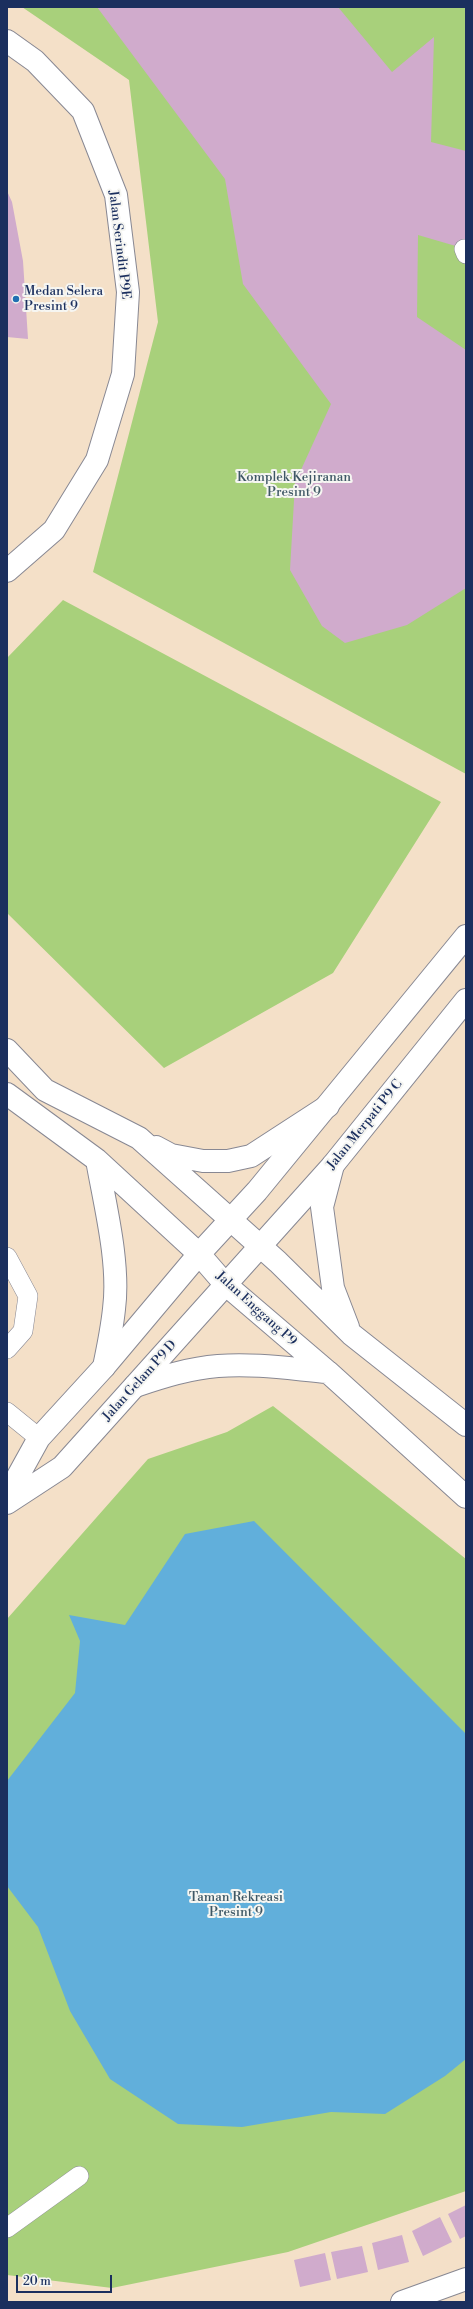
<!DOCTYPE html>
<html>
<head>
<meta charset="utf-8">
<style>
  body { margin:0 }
  #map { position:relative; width:473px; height:2309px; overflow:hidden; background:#f4e0c8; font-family:"Libre Bodoni",serif }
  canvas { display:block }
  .frame { position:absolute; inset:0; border:8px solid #1b2f5e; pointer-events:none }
  .scale { position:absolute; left:16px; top:2275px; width:96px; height:18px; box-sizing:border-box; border:2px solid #1b2f5e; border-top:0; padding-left:5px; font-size:12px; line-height:14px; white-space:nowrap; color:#1b2f5e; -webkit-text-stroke:3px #f6f6f2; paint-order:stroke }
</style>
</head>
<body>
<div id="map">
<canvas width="473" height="2309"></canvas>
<div class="frame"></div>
<div class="scale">20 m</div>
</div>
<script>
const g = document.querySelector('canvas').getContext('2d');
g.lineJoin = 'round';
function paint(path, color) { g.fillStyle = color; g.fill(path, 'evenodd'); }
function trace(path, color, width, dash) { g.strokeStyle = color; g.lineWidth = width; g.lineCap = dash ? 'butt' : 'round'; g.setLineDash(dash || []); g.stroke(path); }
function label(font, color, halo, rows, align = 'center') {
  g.font = font + ' "Libre Bodoni",serif'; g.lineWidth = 4; g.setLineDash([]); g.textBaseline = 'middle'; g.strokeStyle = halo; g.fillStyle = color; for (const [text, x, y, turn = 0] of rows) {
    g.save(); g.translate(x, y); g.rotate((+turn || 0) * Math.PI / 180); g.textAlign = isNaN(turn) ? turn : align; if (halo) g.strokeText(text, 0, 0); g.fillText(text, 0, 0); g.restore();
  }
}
const green = new Path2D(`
  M22 7H466V774L93 572 158 322 129 80Z
  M63 600 441 802 333 973 164 1068 7 913V658Z
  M273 1406 466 1559V2191L288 2252 112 2288 7 2275V1619L148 1459 227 1432Z`);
const water = new Path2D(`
  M254 1521 466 1734V2059L445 2076 385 2114 331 2112 242 2127 178 2124 110 2079 70 2011 38 1927 7 1886V1781L75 1693 80 1641 69 1615 125 1625 185 1534Z`);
const building = new Path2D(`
  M97 7H338L392 72 434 37 431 142 466 151V249L418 235 417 317 466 350V588L407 625 345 643 322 626 290 570 295 483 331 404 243 284 225 179Z
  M7 191 12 202 23 261 28 339 7 337Z
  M466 2205V2236L460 2239 448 2214Z
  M440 2217 452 2242 423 2256 412 2231Z
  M402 2235 409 2262 378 2270 372 2243Z
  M362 2246 368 2272 337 2279 331 2252Z
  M325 2253 331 2280 300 2287 294 2260Z`);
const service = new Path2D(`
  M464 249 466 254
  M7 1257 28 1296 23 1331 7 1349
  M7 1412 39 1438
  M7 2228 79 2176`);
const minor = new Path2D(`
  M7 41 35 61 83 111 116 195 128 292 123 374 97 460 54 530 7 571`);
const tertiary = new Path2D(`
  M7 1496 39 1438 104 1367 199 1254 257 1191 466 936
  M7 1503 62 1467 333 1165 466 1000
  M402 2302 466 2279`);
const secondary = new Path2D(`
  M7 1050 45 1090 139 1138 278 1262 351 1334 466 1425
  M7 1094 97 1160 199 1254 225 1284 328 1372 466 1497
  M156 1147 171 1155 203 1161H228L251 1156 328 1106
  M97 1160C105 1205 120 1264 114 1309 112 1328 108 1348 104 1367
  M333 1165 322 1207 333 1288 348 1327
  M135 1386C162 1377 190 1368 218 1366 255 1363 292 1369 328 1372`);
const markers = [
  [16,299,4,"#1f6fb2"]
];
const streetNames = [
  ["Jalan Serindit P9E",119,245,83],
  ["Jalan Merpati P9 C",365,1125,-51],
  ["Jalan Enggang P9",256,1309,42],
  ["Jalan Gelam P9 D",140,1381,-48]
];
const poiNames = [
  ["Medan Selera",24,292],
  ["Presint 9",24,307]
];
const parkNames = [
  ["Komplek Kejiranan",294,478],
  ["Presint 9",294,493],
  ["Taman Rekreasi",236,1898],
  ["Presint 9",236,1913]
];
paint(green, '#a8d07b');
paint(water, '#61afdb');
paint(building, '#d0abcc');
trace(service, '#888893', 20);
trace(minor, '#888893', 24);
trace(tertiary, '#888893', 24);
trace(secondary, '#888893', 24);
trace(service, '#fff', 19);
trace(minor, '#fff', 22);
trace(tertiary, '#fff', 22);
trace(secondary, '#fff', 22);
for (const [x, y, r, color] of markers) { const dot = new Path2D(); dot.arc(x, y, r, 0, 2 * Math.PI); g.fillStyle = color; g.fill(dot); trace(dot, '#f6f6f2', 1.5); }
label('13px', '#1b2f5e', '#f6f6f2', streetNames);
label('13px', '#1b2f5e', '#f6f6f2', poiNames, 'left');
label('13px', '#3e5765', '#f6f6f2', parkNames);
</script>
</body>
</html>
